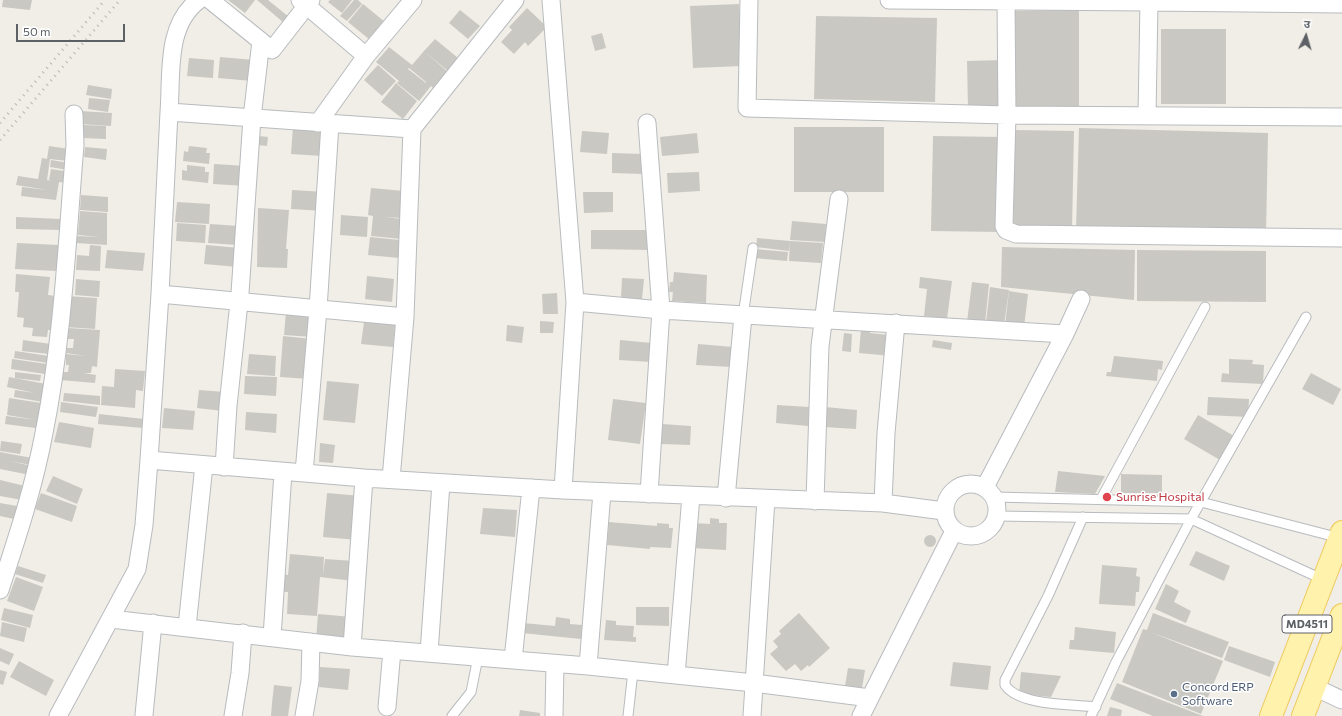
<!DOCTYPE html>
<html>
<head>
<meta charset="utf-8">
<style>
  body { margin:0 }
  #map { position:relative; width:1342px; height:716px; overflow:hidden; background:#f0eee6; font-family:Commissioner,"Noto Sans Devanagari",sans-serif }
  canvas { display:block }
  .north { position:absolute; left:1286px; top:16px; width:40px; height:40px; -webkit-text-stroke:3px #fff; paint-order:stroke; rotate:5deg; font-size:11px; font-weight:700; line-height:16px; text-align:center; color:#5d6166 }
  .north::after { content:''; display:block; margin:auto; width:14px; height:18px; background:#5d6166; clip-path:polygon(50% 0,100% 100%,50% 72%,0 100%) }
  .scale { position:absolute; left:16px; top:24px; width:109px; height:18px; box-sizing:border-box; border:2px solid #5d6166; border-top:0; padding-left:5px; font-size:12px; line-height:14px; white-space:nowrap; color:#5d6166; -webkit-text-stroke:3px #fff; paint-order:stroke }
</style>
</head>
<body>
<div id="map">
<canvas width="1342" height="716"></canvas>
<div class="north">उ</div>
<div class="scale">50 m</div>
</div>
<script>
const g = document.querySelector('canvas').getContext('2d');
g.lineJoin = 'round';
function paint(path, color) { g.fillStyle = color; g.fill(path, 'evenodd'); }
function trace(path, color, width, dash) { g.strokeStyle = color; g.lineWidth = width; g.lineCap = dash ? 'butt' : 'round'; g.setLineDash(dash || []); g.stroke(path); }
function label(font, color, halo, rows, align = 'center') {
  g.font = font + ' Commissioner,sans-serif'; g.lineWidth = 3; g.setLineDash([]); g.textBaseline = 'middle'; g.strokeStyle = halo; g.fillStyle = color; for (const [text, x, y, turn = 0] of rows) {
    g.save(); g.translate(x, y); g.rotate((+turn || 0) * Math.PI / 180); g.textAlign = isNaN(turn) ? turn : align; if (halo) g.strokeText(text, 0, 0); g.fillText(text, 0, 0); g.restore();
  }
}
const building = new Path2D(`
  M3 0H32L30 10 2 7Z
  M228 0H255L245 13Z
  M257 0H268L289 17 284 23Z
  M330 0H352L342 13 328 2Z
  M354 0H358L362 4 347 21 340 16Z
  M363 4 385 22 370 40 348 22Z
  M739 4 742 66 693 68 690 6Z
  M527 8 547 27 528 46 525 42 514 54 501 42 512 30 509 27Z
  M460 10 480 26 468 39 449 23Z
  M1079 10V106H1016L1015 11Z
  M816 16 937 18 935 102 814 99Z
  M1161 29H1226V104H1161Z
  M602 33 606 48 595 51 591 36Z
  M435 39 458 58 448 71 424 51Z
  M389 47 412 65 424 51 448 72 434 89 431 86 419 101 397 83 399 81 376 62ZM409 68 426 82V83L408 69Z
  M220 57 254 60 252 81 218 78Z
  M189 58 214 60 213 78 187 76Z
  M1003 60V107L968 108 967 61Z
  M378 65 396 81 382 96 364 80Z
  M396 83 417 101 403 119 381 102Z
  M88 85 112 89 111 99 86 95Z
  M89 98 110 100 108 112 88 109Z
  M80 111 112 113 111 126 79 124Z
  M83 125 106 126V139L82 138Z
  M293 127 324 129 322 156 291 154Z
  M794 127H884V192H794Z
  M1079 128 1268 133 1266 234 1076 229Z
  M1015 130 1074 131 1072 231 1013 230Z
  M582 131 609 133 607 154 580 152Z
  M697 133 699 153 662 156 660 137Z
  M259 136 268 137 267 146 258 145Z
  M933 136 1004 137 1001 232 931 231Z
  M49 146 69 149 67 161 50 159 47 180 53 181 49 180 51 169 70 172 68 183 59 182 56 200 21 196 22 187 48 190 16 185 18 176 38 179 42 158 47 159Z
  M189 146 207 148 206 153H210L209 164 183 161 184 151 188 152Z
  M85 147 107 149 106 160 84 157Z
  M612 153 643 154V174L612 173Z
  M51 160 69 163 68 170 50 167Z
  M214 164 247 166 246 186 213 184Z
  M187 165 205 167V172H209L208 183 182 180V170L187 171Z
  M699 172 700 191 668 193 667 173Z
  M371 188 404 191 402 218 384 217 403 219 401 239 371 236 373 216 368 215Z
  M292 190 325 192 324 211 291 209Z
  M583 192H613V212L584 213Z
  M81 195 108 197V212L80 210Z
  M177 202 210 204 209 224 175 222Z
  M258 208 289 210 286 249H288L287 268 257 267Z
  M80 211 107 213V245L76 243V236L100 237 78 235Z
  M341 215 368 217 367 237 340 235Z
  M16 217 61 219 60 230 16 229Z
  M792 221 826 224 825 242 790 240Z
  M177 223 206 225 205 243 176 241Z
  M210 224 239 226 237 245 208 243Z
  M591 230H651V250L591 249Z
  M370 237 400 240 399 258 368 255Z
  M757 238 790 241 789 251 756 247Z
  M790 241 823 243 821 263 789 261Z
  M17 243 59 245 57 271 15 269Z
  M90 245 101 246 100 271 76 270 77 255 89 256Z
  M206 245 240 248 238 267 204 264Z
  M1002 247 1135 250 1134 300 1001 287Z
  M755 249 788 252 787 261 754 258Z
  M107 250 145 253 143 271 105 268Z
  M1137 250 1266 251V302L1137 301Z
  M674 272 707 275 706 303 672 301 673 292H669L670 282H673Z
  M16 274 50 277 48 295 56 296 55 330H48L47 337 32 336 33 328 23 327 24 318 17 317 19 292H15Z
  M367 276 394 279 392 302 365 299Z
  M920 277 952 281 947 319 924 316 927 289 919 288Z
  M622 278 644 279 642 299 621 298Z
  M76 279 100 281 99 297 75 295Z
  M972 282 989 284 985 324 967 322Z
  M990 287 1009 290 1004 325 986 323Z
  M1009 291 1028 294 1024 327 1005 325Z
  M557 293 558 314H543L542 294Z
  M67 296 97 298 95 329 65 327Z
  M286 312 313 314 312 337 284 335Z
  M540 321 554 322 553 333H540Z
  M364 322 395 325 393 347 361 344Z
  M507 325 524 327 522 343 506 341Z
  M68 328 100 330 97 367 92 366 91 373H83L96 375 95 383 60 380V372H68L69 365H66V354L86 356 66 353 67 348H73L74 339H67Z
  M861 329 870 330V333L889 335 892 356 859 353Z
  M844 333 852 334 851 352 842 351Z
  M283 336 312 339 309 379 280 377Z
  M23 340 51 344 49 354 22 351Z
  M620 340 652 343 651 362 619 360Z
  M933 340 952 343 951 350 932 347Z
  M698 344 733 347 731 367 696 365Z
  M15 351 49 356 48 363 14 358Z
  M249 354 276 356 275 376 247 374Z
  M1114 356 1163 361 1162 370 1158 369 1157 381 1106 376 1107 372H1111Z
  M12 359 47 364 45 374 11 369Z
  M1229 359 1253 360 1252 364 1264 365 1263 384 1221 382 1222 373 1229 374Z
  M115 369 145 371 143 391 136 390 135 408 101 405 102 386 114 387Z
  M15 372 41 375 40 381 15 378Z
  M1311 373 1341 389 1333 405 1302 389Z
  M245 376 277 377 276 396 244 394Z
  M9 377 46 384 43 402 14 397 15 390 35 393 7 387Z
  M327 381 359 384 355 423 323 420Z
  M199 390 225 392 223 411 197 408Z
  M64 393 100 396V405L63 401Z
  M1208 397 1249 399 1248 417 1207 415Z
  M9 398 41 403 43 429 5 424 6 416 37 420 7 415Z
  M613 399 646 403 640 444 608 440Z
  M61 402 98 407 96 417 60 412Z
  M777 405 809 407 808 426 776 423Z
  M825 407 857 410 856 429 824 427Z
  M164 408 195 411 193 430 162 428Z
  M246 412 277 414 276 433 245 430Z
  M99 414 144 419 143 428 98 424Z
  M1198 415 1234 436 1220 460 1184 439Z
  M59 422 94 428 91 448 54 442Z
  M662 424 691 426 690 445 661 444Z
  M1 441 22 444 20 454 0 451Z
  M320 443 335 445 333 463 319 462Z
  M0 452 32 458 31 465 9 461 32 466 30 475 0 469Z
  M1058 471 1105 476 1095 494 1055 492Z
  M1121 474 1162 475V493H1121Z
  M53 476 83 489 77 504 46 491Z
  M0 480 25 486 22 500 0 496Z
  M41 493 77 506 72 522 35 509Z
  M327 493 361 496 358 540 323 537Z
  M0 503 17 506 14 519 0 516Z
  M483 508 517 510 515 537 480 534Z
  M710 518 719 519V523H727L726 550 691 548 693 523 710 524Z
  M609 522 657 526V523L669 524V528H673L671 548 650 547V549L607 545Z
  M924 541a6 6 0 1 1 12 0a6 6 0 1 1-12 0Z
  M1196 551 1230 566 1224 581 1189 565Z
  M290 554 324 557 323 575 325 559 354 561 353 581 320 577 317 616 287 614 288 592H282L283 574 288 575Z
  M1102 565 1137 568 1136 576 1140 577 1139 592H1136L1135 606 1099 604Z
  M18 566 46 575 43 583 15 574Z
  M16 577 43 587 34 611 7 601Z
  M1166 584 1179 591 1174 602 1191 611 1186 623 1155 609Z
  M636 607H669V626L636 625Z
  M4 608 33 615 30 628 1 620Z
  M799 613 830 648 809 667 808 665 801 671 795 664 786 671 770 654 778 647 773 641 781 634 779 631Z
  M1153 613 1229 642 1222 658 1150 632 1223 661 1201 714 1122 682 1143 629 1147 630Z
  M318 614 352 617 349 644 316 641Z
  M556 617 570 619V624L582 625 581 639 522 633 523 623 555 626Z
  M606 620 616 621V625L634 626 633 637H636V642L604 640Z
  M2 622 27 628 24 642 0 636Z
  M1075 627 1116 632 1114 653 1069 649 1070 640H1074Z
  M1229 646 1275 662 1270 677 1224 660Z
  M0 648 14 654 9 665 0 661Z
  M19 661 54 680 46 696 10 677Z
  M953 662 991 666 988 690 950 686Z
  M320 667 350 669 348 690 319 687Z
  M848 668 865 670 862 688 845 686Z
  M0 670 7 672 3 685 0 684Z
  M1021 672 1061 676 1051 697 1019 694Z
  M1117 683 1203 716H1153L1110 699Z
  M274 685 292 687 288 716H271L272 703 280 704 272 703Z
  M1110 707 1122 710 1121 716H1107Z
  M520 710 540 713V716H519Z`);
const lane = new Path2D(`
  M743 316 753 248
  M994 497 1201 502 1340 538
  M1101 499 1205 307
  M997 516 1191 519 1324 580
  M1083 517 1048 596 1005 680V685C1019 706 1072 704 1096 707
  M452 716 471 692 478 657
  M628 716 633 671
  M1091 716 1116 662 1191 519 1306 317`);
const street = new Path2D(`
  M210 0 272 50 311 0
  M300 0 366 56
  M551 0 575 302 563 490 883 503 944 511
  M749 0 747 108 1007 115 1342 117
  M889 0 1149 2V0
  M1006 0 1007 115 1004 226 1006 230 1016 234 1342 238
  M169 112C172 75 165 25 199 0
  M1147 116 1149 2 1342 4
  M318 123 366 56 413 0
  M647 123 661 310 649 494
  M412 129 515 0
  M575 302 661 310 1065 334 985 487
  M1065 334 1081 299
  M149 460 160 294 405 317 412 129 169 112 160 294
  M224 467 228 406 240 293 252 118 261 41
  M304 473 318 309 330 124
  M391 479 405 317
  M945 510a26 26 0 1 1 52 0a26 26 0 1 1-52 0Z
  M726 498 743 316
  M815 501 820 346 839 199
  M883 503 886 433 896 323
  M0 590C17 538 34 487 44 433 63 339 67 241 75 145L74 114
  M111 619 352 647 588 666 754 683 870 698 954 531
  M187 627 204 465
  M272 637 283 472
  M352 647 364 478
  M429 653 441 483
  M513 660 531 488
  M588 666 602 492
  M676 675 691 496
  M1314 687 1342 700
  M387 707 392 650
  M144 715 153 623
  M58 716 137 569 144 525 149 460 364 478 563 490
  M233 716 240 673 243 633
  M304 716 310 681 311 642
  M554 716 555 664
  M752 716 766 499
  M861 716 870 698`);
const primary = new Path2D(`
  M1271 716 1342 532
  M1303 716 1342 615`);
const rail = new Path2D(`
  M0 123 105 0
  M0 140 120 0`);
const markers = [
  [1107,497,5,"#e0444e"],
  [1174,694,4,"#5c6f8a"]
];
const shields = [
  [1307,624,50]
];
const shieldNames = [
  ["MD4511",1307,624]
];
const healthNames = [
  ["Sunrise Hospital",1116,497]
];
const serviceNames = [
  ["Concord ERP",1182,687],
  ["Software",1182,701]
];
paint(building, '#cac8c3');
trace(lane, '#b8bbbf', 11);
trace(street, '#b8bbbf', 19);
trace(primary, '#f0c95f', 24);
trace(lane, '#fff', 9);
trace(street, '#fff', 17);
trace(primary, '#fef2ad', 22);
trace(rail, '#b6b7b7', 3, [1, 5]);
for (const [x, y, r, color] of markers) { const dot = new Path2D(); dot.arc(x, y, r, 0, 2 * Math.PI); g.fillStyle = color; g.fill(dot); trace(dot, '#fff', 1.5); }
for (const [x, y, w] of shields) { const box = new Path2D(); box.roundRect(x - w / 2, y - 9, w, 18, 3); g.fillStyle = '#fff'; g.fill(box); trace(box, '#5d6166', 1); }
label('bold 11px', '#5d6166', null, shieldNames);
label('12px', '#be3a42', '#fff', healthNames, 'left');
label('12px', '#4e5e75', '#fff', serviceNames, 'left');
</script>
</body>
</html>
